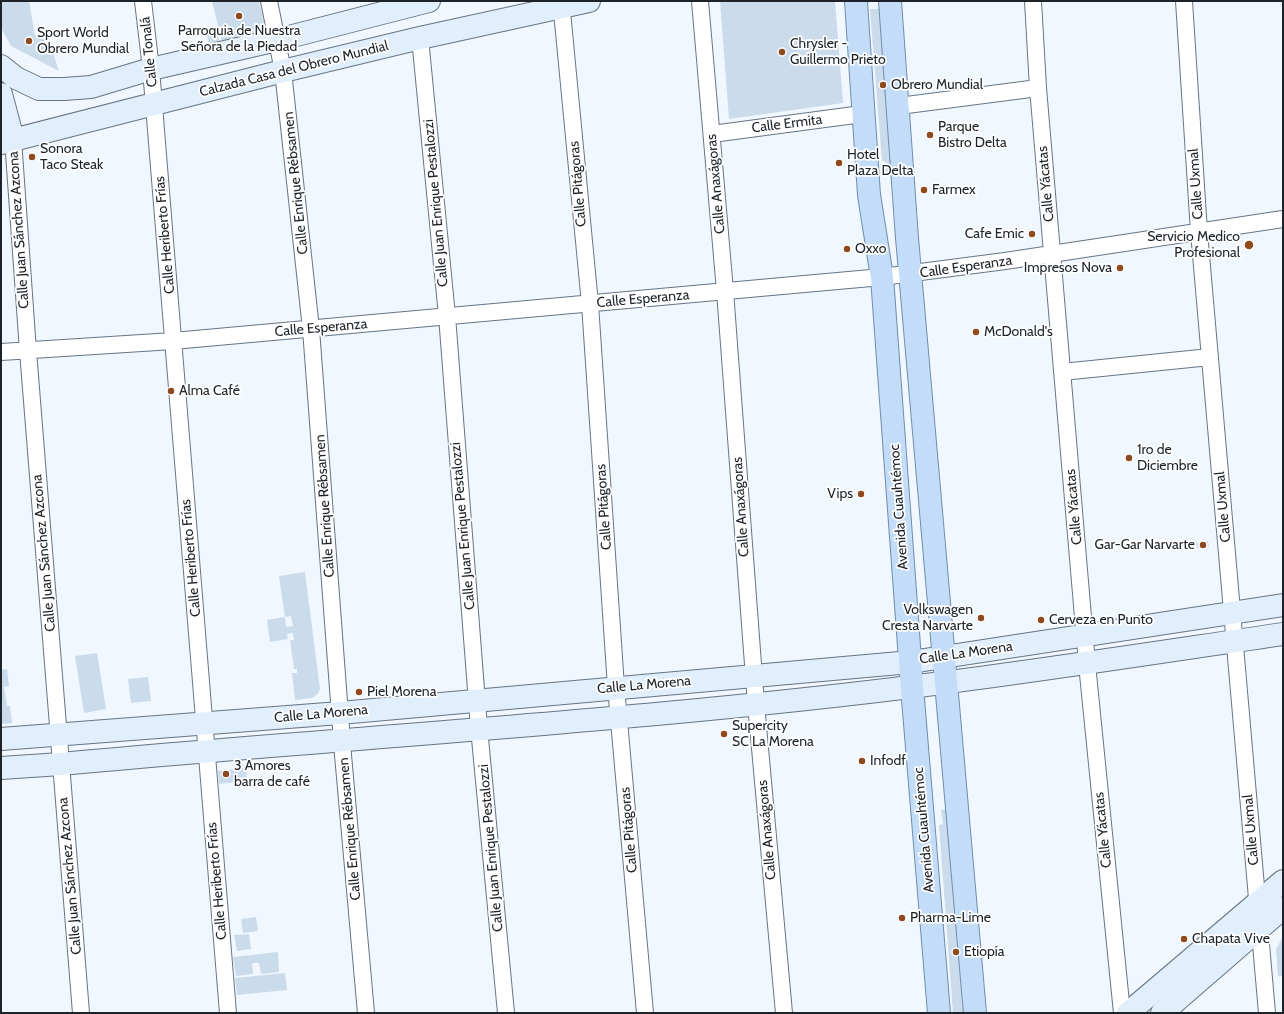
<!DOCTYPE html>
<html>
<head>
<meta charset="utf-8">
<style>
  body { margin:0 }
  #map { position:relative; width:1284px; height:1014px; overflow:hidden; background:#f0f7fe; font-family:Cabin,sans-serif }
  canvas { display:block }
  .frame { position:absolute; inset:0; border:2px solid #1d2329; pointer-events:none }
</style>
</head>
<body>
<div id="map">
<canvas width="1284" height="1014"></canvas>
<div class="frame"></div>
</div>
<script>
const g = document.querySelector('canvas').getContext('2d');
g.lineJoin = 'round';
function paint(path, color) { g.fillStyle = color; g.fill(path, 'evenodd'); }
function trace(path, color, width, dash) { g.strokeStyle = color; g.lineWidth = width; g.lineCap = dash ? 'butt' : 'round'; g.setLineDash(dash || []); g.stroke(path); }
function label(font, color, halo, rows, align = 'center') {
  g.font = font + ' Cabin,sans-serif'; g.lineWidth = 3.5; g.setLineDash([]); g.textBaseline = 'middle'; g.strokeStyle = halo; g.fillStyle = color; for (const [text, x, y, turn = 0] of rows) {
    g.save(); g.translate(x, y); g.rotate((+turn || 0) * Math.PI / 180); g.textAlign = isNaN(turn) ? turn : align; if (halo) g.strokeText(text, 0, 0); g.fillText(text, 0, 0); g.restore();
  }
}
const building = new Path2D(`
  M1 1H29L35 36 46 32 59 71 11 46 1 28Z
  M212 1H259L266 31 222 42Z
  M720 1H835L843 103 729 119Z
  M870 9H883L893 175 887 176 885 161H882Z
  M217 29 220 43 209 45 206 31Z
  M1208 541 1209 547 1197 548 1196 543Z
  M305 572 320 689 318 694 312 698 295 700 292 673H297V669H294L290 640H294L293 633 287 634 288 639 270 642 267 620 285 617 279 576ZM291 616 293 626 286 627 285 617Z
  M97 653 106 709 84 713 75 656Z
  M7 669 9 686 4 687 7 706H10L12 723 1 724V670Z
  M148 677 151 701 131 703 128 679Z
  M246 768 247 781 219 784 218 771Z
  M948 809 968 1013H953L939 825 943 824 941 810Z
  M256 917 258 931 243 933 241 919Z
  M249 934 251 949 237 951 234 935Z
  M1283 937V976H1278L1276 949Z
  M278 952 279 972 261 974 259 963H252L253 974 236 976 233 957Z
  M285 973 287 990 237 995 235 978Z`);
const street = new Path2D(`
  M143 1 151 69 228 1013
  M269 1 283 71 311 329 343 755 366 1013
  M561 1 590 304 616 687 645 1013
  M700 1 725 291 756 704 784 1013
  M1033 1 1038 88 1087 664 1122 1013
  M1184 1 1199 232 1267 1013
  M420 38 447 316 479 728 506 1013
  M899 106 1038 88
  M712 134 862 114
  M13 139 28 351 81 1013
  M1 352 173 341 882 277 1005 261 1283 219
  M1062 372 1210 357`);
const secondary = new Path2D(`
  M1 66 16 78 39 89H64L91 87 151 69 277 40 429 1
  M1 94 13 139
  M1 143 283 71 420 38 589 1
  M1 739 340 713 911 662 1283 605
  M1 768 61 764C352 737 644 721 934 684 1051 669 1167 651 1283 634
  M1128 1013 1283 881
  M1162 1013 1283 908`);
const primary = new Path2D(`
  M856 1 869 195 882 277 912 687 939 1013
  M890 1 907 238 975 1013`);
const markers = [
  [239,16,4,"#8e4a1d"],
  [29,41,4,"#8e4a1d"],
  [782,52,4,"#8e4a1d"],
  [883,85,4,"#8e4a1d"],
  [930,135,4,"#8e4a1d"],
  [32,157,4,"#8e4a1d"],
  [839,163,4,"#8e4a1d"],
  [924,190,4,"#8e4a1d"],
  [1032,234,4,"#8e4a1d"],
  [1249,245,5,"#8e4a1d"],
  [847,249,4,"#8e4a1d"],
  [1120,268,4,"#8e4a1d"],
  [976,332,4,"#8e4a1d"],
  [171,391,4,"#8e4a1d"],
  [1129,458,4,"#8e4a1d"],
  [861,494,4,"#8e4a1d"],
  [1203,545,4,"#8e4a1d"],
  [981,618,4,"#8e4a1d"],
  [1041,620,4,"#8e4a1d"],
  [359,692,4,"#8e4a1d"],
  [724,734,4,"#8e4a1d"],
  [862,761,4,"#8e4a1d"],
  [226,774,4,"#8e4a1d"],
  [902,918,4,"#8e4a1d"],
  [1184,939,4,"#8e4a1d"],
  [956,952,4,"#8e4a1d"]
];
const poiNames = [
  ["Parroquia de Nuestra",239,31,"center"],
  ["Señora de la Piedad",239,47,"center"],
  ["Sport World",37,33],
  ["Obrero Mundial",37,49],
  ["Chrysler -",790,44],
  ["Guillermo Prieto",790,60],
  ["Obrero Mundial",891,85],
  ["Parque",938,127],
  ["Bistro Delta",938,143],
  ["Sonora",40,149],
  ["Taco Steak",40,165],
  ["Hotel",847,155],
  ["Plaza Delta",847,171],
  ["Farmex",932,190],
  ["Cafe Emic",1024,234,"right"],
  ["Servicio Medico",1240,237,"right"],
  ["Profesional",1240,253,"right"],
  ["Oxxo",855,249],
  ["Impresos Nova",1112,268,"right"],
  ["McDonald's",984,332],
  ["Alma Café",179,391],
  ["1ro de",1137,450],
  ["Diciembre",1137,466],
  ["Vips",853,494,"right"],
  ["Gar-Gar Narvarte",1195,545,"right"],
  ["Volkswagen",973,610,"right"],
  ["Cresta Narvarte",973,626,"right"],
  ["Cerveza en Punto",1049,620],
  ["Piel Morena",367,692],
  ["Supercity",732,726],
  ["SC La Morena",732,742],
  ["Infodf",870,761],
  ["3 Amores",234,766],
  ["barra de café",234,782],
  ["Pharma-Lime",910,918],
  ["Chapata Vive",1192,939],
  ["Etiopía",964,952]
];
const streetNames = [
  ["Calle Tonalá",149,52,-96],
  ["Calzada Casa del Obrero Mundial",294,69,-14],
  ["Calle Ermita",787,124,-7],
  ["Calle Enrique Rébsamen",296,183,-96],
  ["Calle Pitágoras",578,184,-95],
  ["Calle Anaxágoras",716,184,-95],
  ["Calle Yácatas",1046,184,-95],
  ["Calle Uxmal",1196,184,-94],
  ["Calle Juan Enrique Pestalozzi",436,203,-95],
  ["Calle Juan Sánchez Azcona",19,230,-94],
  ["Calle Heriberto Frías",165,235,-95],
  ["Calle Esperanza",966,267,-8],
  ["Calle Esperanza",643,299,-5],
  ["Calle Esperanza",321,328,-5],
  ["Calle Enrique Rébsamen",325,506,-94],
  ["Calle Pitágoras",604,507,-94],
  ["Calle Anaxágoras",741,507,-94],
  ["Avenida Cuauhtémoc",899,507,-94],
  ["Calle Yácatas",1074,507,-95],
  ["Calle Uxmal",1223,507,-95],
  ["Calle Juan Enrique Pestalozzi",463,526,-95],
  ["Calle Juan Sánchez Azcona",44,553,-95],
  ["Calle Heriberto Frías",191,558,-95],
  ["Calle La Morena",966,653,-8],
  ["Calle La Morena",644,685,-5],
  ["Calle La Morena",321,714,-5],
  ["Calle Enrique Rébsamen",350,829,-95],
  ["Calle Pitágoras",629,830,-95],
  ["Calle Anaxágoras",767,830,-95],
  ["Avenida Cuauhtémoc",924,830,-95],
  ["Calle Yácatas",1103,830,-96],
  ["Calle Uxmal",1251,830,-95],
  ["Calle Juan Enrique Pestalozzi",491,848,-95],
  ["Calle Juan Sánchez Azcona",70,876,-95],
  ["Calle Heriberto Frías",217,881,-95]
];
paint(building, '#cadbec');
trace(street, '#667584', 18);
trace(secondary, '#667584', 24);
trace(primary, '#6f8eac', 24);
trace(street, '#fff', 16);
trace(secondary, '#e1eefb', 22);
trace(primary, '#c3ddf8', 22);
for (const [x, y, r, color] of markers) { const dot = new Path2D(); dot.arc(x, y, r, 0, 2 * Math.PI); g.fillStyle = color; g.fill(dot); trace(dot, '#fff', 1.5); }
label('14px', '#1d2329', '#fff', poiNames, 'left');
label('14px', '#1d2329', '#fff', streetNames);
</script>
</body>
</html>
